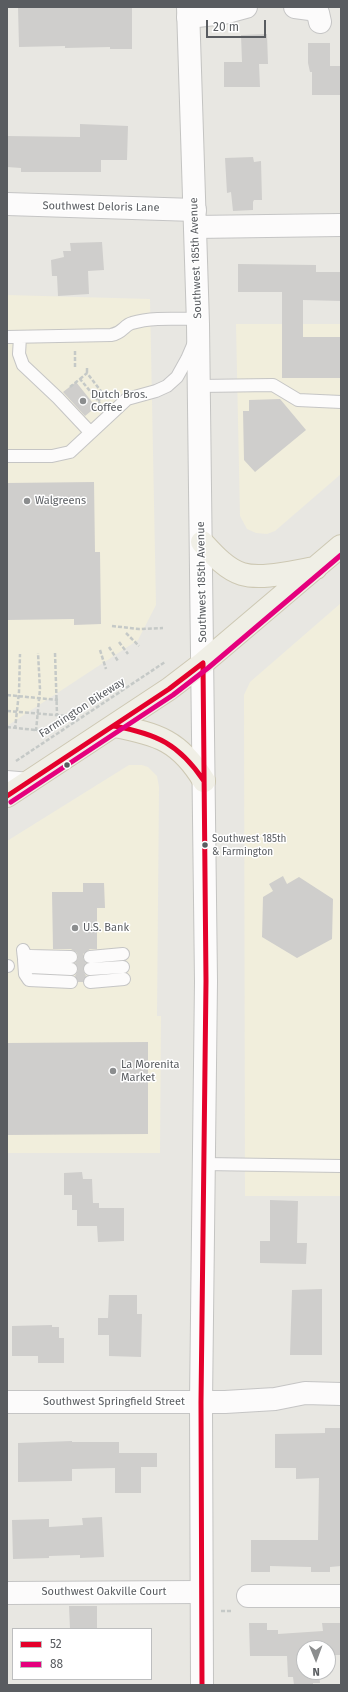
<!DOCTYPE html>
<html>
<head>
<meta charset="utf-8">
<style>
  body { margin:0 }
  #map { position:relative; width:348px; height:1692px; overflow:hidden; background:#e8e7e2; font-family:"Fira Sans",sans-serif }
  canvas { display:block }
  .frame { position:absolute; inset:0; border:8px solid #595c60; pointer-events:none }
  .legend { position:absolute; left:12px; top:1628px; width:140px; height:52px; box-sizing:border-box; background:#fff; border:1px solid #bdbebf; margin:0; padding:5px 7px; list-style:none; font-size:12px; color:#595c60 }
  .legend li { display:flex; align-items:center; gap:8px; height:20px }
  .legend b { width:20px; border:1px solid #bdbebf }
  .north { position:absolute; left:296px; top:1640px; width:40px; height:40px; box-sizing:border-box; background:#fff; border:1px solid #bdbebf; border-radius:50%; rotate:179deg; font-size:11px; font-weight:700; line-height:16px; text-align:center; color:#595c60 }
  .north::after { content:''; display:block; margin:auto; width:14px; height:18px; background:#8b8d8e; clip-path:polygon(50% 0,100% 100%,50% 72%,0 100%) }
  .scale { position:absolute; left:206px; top:20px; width:60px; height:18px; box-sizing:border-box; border:2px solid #595c60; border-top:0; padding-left:5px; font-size:12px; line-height:14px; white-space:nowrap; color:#595c60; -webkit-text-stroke:3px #fff; paint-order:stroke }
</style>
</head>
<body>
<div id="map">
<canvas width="348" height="1692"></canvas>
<div class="frame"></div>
<ul class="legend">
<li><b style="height:5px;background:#e4002b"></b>52</li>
<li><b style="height:5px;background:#e5007d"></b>88</li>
</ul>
<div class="north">N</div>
<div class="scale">20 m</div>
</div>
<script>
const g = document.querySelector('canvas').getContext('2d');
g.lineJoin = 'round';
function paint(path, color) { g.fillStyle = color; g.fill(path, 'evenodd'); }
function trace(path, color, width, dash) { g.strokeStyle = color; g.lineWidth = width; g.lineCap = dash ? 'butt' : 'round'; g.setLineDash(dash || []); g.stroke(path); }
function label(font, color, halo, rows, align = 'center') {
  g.font = font + ' "Fira Sans",sans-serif'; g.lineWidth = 3; g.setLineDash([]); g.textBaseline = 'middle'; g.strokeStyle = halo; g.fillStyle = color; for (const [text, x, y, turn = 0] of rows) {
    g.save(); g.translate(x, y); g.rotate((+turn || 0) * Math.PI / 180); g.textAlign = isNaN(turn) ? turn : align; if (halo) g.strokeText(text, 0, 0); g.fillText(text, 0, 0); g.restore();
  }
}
const commercial = new Path2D(`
  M7 295 150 299 156 605 138 640 7 726Z
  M236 324H341V474L275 531 267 534 256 533 247 529 240 516Z
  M341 603V1196H245L244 695 250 682Z
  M129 765H142L148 767 157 776 159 787 157 1016H161L160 1153H7V841Z`);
const building = new Path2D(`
  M18 7H132V49H110V47L65 48V46L19 47Z
  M267 34 268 64H259L260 87H224V62H242L241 35Z
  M308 43H330V66H341V95H312V72H310L308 63Z
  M80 124 128 126 127 160H101V172H21V168L7 167V136L80 137Z
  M253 157 254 162 261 161 262 200H254L253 202V210L233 211 231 192 227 193 225 158Z
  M102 242 104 270 88 271 89 294 58 296 57 276H52L51 260 64 257 63 251H71L70 243Z
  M238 264 316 265V272H341V301L303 300V337H341V378H282V292H238Z
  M76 382 96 407 85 416 63 392Z
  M280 399 306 430 255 472 244 460 243 411H249V400Z
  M94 482 95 552H100L101 624 74 625V619L7 620V483Z
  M283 876 287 884 299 877 333 899 332 939 297 958 262 937 263 897 273 891 269 884Z
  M83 883H104L105 908H97V949H90L83 954V958L86 963 83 970 86 976 83 982H78L75 976 78 970 75 963 78 958 77 953 71 949H53L52 892H83Z
  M148 1042V1134L7 1135V1043Z
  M82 1172 83 1179H92L93 1203H99V1208H124V1241L98 1242 97 1226H77V1210H72V1195H64V1173Z
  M270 1200 298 1201 297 1243H307L306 1264 260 1263V1241H270Z
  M322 1289V1355H290L292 1290Z
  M109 1295H137V1314H142L141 1357 109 1356V1335H98V1318H108Z
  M52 1325V1327H59V1338H64V1363H38V1356H12V1326Z
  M325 1428H341V1566L330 1567V1572H311V1567L270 1566V1572H251V1540H318L319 1478 296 1479V1468H275V1434L325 1433Z
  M72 1441V1442H119V1453H157V1467H141V1493H115V1468L72 1469V1481L18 1482V1443Z
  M102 1517 104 1557 80 1558V1555L49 1556V1558L13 1559 12 1520 49 1519V1527L83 1525 82 1518Z
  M69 1606H97V1629H70Z
  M249 1623H267V1630H278V1634L323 1631 322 1623H341V1655H328V1648H304V1672H319L320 1683H313V1685H294L293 1677H288L287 1656H250Z`);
const path = new Path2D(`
  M75 351V369
  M87 368V373
  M80 379 87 373 104 395 98 401
  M70 387 80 379 100 403
  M112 626 139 629 163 628
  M126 633 139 646
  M119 642 128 654
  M109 647 118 661
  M100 650 106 669
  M55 653 57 714
  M7 695 58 700
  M7 711 67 716
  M7 727 45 731
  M15 729 19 692 20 654
  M36 731 40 689 38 653
  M16 761 165 662
  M221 1611H232`);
const lane = new Path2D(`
  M7 337 111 335C123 333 124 325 132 323 152 317 176 319 198 319
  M20 337 19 354 23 365 58 398 90 432
  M199 386 273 385 298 400 341 402
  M7 456H52L70 452 127 399 156 391 167 386 177 377 187 359 193 345
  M7 777 30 779
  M23 950C24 957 23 964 30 967L71 969
  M23 950 26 956H30L71 957
  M90 957 123 954
  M24 960 25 974 29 980 71 982
  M7 966H8
  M90 969 123 967
  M90 982 124 979
  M204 1164 341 1166`);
const street = new Path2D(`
  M295 7 310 9 318 13 320 22
  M188 17 224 13 246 7
  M7 204 195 210
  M195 227 340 225
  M7 1402H225L275 1399 305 1393 341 1394
  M7 1593 201 1592
  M248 1596H341`);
const secondary = new Path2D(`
  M188 7 198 324 206 981 201 1402 202 1685`);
const primary = new Path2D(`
  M202 542C213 554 226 569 242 574 262 580 295 571 316 568
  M114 726C158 734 180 741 204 781
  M7 796 169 689 203 663 341 546`);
const bus1 = new Path2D(`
  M114 726C157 734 179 744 204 781
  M7 796 169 689 203 663
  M202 1685 201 1402 206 981 203 663`);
const bus2 = new Path2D(`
  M11 802 173 695 208 668 341 555`);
const markers = [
  [83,401,4,"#8b8d8e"],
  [27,501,4,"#8b8d8e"],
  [67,765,3.5,"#595c60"],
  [205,845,3.5,"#595c60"],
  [75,928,4,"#8b8d8e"],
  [113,1071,4,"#8b8d8e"]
];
const busNames = [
  ["Southwest 185th",212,839],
  ["& Farmington",212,852]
];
const streetNames = [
  ["Southwest Deloris Lane",101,207,1],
  ["Southwest 185th Avenue",196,258,-92],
  ["Southwest 185th Avenue",202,582,-91],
  ["Farmington Bikeway",82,708,-33],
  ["Southwest Springfield Street",114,1402],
  ["Southwest Oakville Court",104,1592]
];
const poiNames = [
  ["Dutch Bros.",91,395],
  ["Coffee",91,408],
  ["Walgreens",35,501],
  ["U.S. Bank",83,928],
  ["La Morenita",121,1065],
  ["Market",121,1078]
];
paint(commercial, '#f1eedc');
paint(building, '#cfcecc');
trace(lane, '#c5c5c5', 14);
trace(street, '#c5c5c5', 24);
trace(secondary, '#c4c4c2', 24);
trace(primary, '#cdc8b3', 24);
trace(path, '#c5c9c7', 2.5, [4, 2]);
trace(lane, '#fcfbfb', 12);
trace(street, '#fcfbfb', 22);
trace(secondary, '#fcfbfb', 22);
trace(primary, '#f0efe6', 22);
trace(bus1, '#e4002b', 5);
trace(bus2, '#e5007d', 5);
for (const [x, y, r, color] of markers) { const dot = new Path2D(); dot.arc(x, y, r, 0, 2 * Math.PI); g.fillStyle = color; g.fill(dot); trace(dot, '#fff', 1.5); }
label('10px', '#595c60', '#fff', busNames, 'left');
label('11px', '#595c60', '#fff', streetNames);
label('11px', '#595c60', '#fff', poiNames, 'left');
</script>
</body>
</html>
